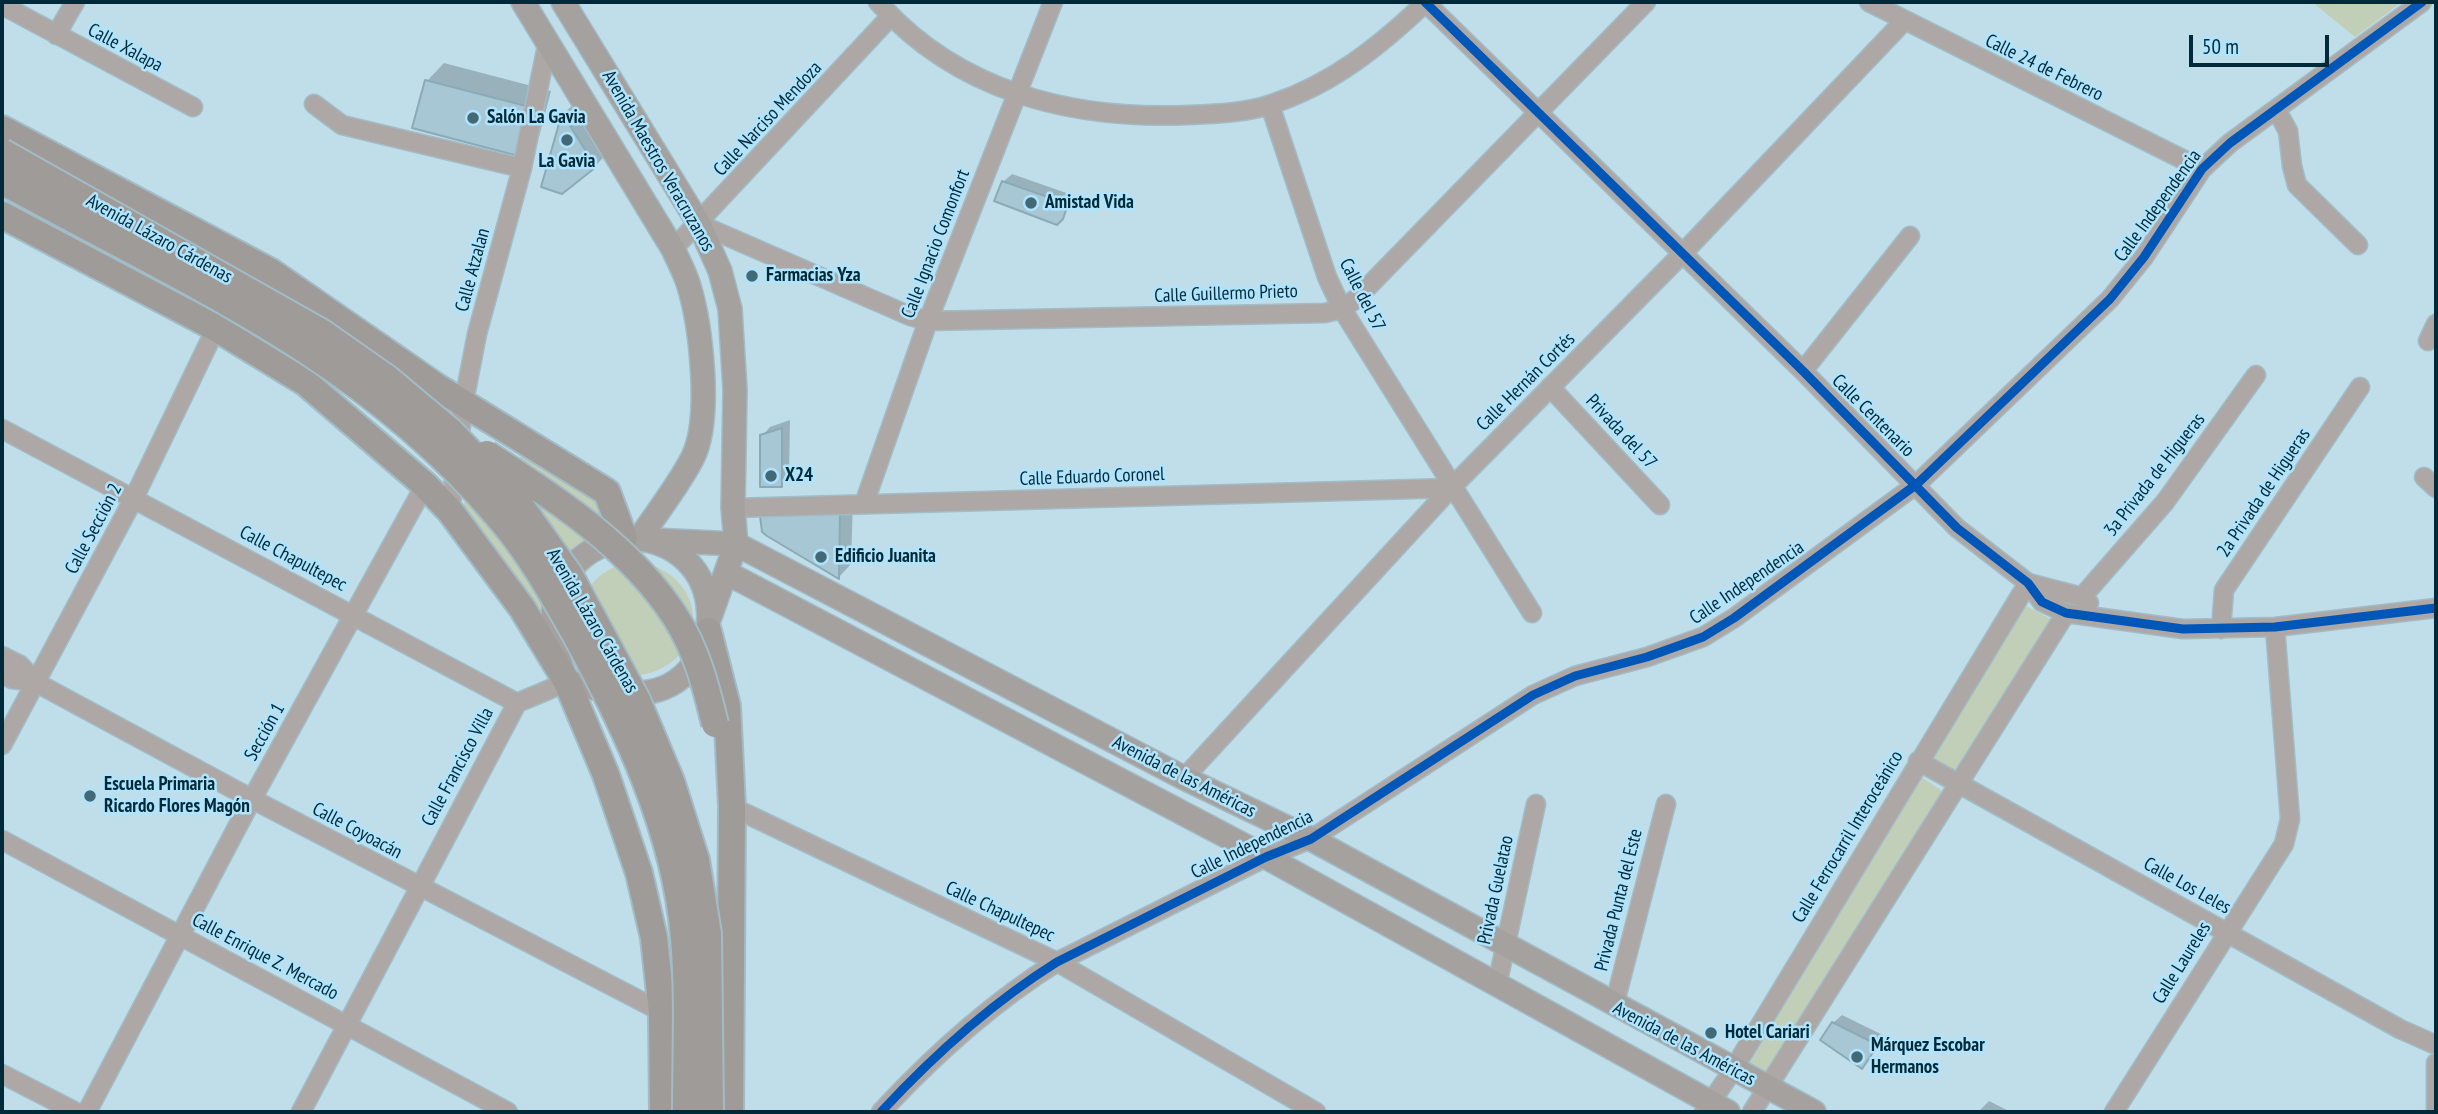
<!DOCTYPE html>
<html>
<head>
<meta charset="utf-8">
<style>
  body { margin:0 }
  #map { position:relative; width:2438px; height:1114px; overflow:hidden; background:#c0deea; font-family:"PT Sans Narrow",sans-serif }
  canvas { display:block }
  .frame { position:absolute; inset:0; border:4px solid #002a39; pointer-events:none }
  .scale { position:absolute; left:2189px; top:35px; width:140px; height:32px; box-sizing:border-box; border:4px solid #002a39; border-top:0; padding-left:9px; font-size:21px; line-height:24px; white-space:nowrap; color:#002a39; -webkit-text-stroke:5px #afe4fc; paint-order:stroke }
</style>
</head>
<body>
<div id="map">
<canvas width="2438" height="1114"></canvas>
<div class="frame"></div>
<div class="scale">50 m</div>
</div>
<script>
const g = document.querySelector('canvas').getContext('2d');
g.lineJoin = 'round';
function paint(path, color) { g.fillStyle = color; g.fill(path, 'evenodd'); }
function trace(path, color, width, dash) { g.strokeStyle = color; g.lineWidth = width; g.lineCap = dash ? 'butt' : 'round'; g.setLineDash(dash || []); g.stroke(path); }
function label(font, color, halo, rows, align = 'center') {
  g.font = font + ' "PT Sans Narrow",sans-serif'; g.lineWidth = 5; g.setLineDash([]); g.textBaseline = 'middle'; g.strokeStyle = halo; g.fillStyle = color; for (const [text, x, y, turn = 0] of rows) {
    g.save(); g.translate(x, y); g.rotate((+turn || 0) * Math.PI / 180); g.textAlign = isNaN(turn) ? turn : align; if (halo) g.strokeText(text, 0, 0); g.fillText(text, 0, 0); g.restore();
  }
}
const green = new Path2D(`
  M2312 2H2402L2355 37Z
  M539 454 632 525 566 594 547 629 461 511C476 471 497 458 539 454Z
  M642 562C720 582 705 678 624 676L581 600C596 574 612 563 642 562Z
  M2026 606 2051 619 1959 776 1931 760Z
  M1920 776 1942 791 1770 1082 1747 1068Z`);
const shadow = new Path2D(`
  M444 63 551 91 539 137 521 155 427 81Z
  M576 102 608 153 595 166 543 186 563 114Z
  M1012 174 1075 196 1056 223 1003 182Z
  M790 420 789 477 781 485 762 436 770 427Z
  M853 500 851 564 839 577 764 531Z
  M1842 1015 1885 1036 1862 1067 1833 1023Z
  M1989 1101 2011 1112H1978Z`);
const building = new Path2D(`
  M425 80 534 108 522 157 412 128Z
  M562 113 596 167 562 194 541 187Z
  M1002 181 1068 204 1063 219 1057 225 994 201Z
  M782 428V487H760V435Z
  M840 513 839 579 767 536 762 532 760 516Z
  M1832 1022 1878 1045 1862 1069 1820 1040Z`);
const minor = new Path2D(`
  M878 2C958 92 1072 120 1188 115 1215 114 1246 113 1272 104 1333 84 1381 45 1426 2
  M1425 2 1803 371 1957 528 2028 583 2042 602 2066 613 2183 629 2275 627 2436 608
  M1869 2 2202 169
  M2 5 193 107
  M56 35 75 2
  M314 104 342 125 522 168
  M1270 105 1327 277 1342 309 1532 613
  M2276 109 2288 131 2292 166 2297 185 2358 245
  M699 224 910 316 928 321 1325 313 1342 309 1357 298 1646 2
  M673 249 891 16
  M2428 341 2436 324
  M1803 371 1910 236
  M1550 387 1660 505
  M2 429 517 703 567 682
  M2424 477 2436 488
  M864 504 928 321 1053 2
  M733 508 1451 488
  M450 511 464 401 477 334 522 168 548 41
  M2028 583 2082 597 2089 603
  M2082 597 2165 502 2256 375
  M2221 629 2224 590 2360 387
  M2 656 20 665 35 682 252 799 662 1012
  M2 674 12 679 35 682
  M2 745 133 500 216 328
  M1918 761 2400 1029 2436 1045
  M1184 778 1451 488 1682 254 1904 21
  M732 807 1057 962 1316 1112
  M2 840 508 1112
  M1497 985 1536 804
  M1614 1006 1666 804
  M2 1074 76 1112
  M87 1112 252 799 425 485
  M301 1112 517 703
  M881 1112C932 1057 993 1002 1057 962L1266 857 1311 839 1533 695 1575 676 1647 657 1703 637 1734 618 1917 484 2110 299 2144 257 2202 169 2230 143 2422 2
  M1704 1112 1733 1070 2028 583
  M1752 1112 2066 613
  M2114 1112 2284 844 2290 819 2275 627
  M2436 1112V1063`);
const major = new Path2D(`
  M523 2 673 249C678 260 684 271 688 283 701 324 712 418 693 457 679 485 657 512 640 538
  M563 2 699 224 720 271 730 309 735 390 733 508 736 544 710 617
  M624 538C737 538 731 686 641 693 617 695 591 687 567 682 540 617 549 557 624 538Z
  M653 540 736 544 1184 778 1311 839 1814 1112
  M727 573 1266 857 1728 1112`);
const highway = new Path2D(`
  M2 129 271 272 437 387 607 492 624 538
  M2 215 216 328 306 383 425 485 450 511 522 608 567 682 606 775 639 873 654 938 662 1012 663 1112
  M708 631 727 706 732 807 730 1112`);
const highwayBridge = new Path2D(`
  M2 152 321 332 388 379 451 432 517 501 569 574 637 700 671 781 696 860 708 934 710 1112
  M2 181C104 237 210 288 307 351 376 396 443 452 496 514 528 550 552 593 575 634 626 728 675 829 684 937 689 995 686 1054 686 1112
  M487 454C555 498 632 548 676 618 697 651 706 687 715 724`);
const cycleway = new Path2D(`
  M1425 2 1803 371 1957 528 2028 583 2042 602 2066 613 2183 629 2275 627 2436 608
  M881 1112C932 1057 993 1002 1057 962L1266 857 1311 839 1533 695 1575 676 1647 657 1703 637 1734 618 1917 484 2110 299 2144 257 2202 169 2230 143 2422 2`);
const markers = [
  [473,118,7,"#436977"],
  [567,140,7,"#436977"],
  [1031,203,7,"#436977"],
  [752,276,7,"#436977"],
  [771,476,7,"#436977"],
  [821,557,7,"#436977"],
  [90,796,7,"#436977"],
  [1711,1033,7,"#436977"],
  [1857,1057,7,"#436977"]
];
const streetNames = [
  ["Calle Xalapa",125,48,28],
  ["Calle 24 de Febrero",2044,68,26],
  ["Calle Narciso Mendoza",768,119,-47],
  ["Avenida Maestros Veracruzanos",658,161,60],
  ["Calle Independencia",2158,206,-54],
  ["Avenida Lázaro Cárdenas",159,239,29],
  ["Calle Ignacio Comonfort",936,244,-69],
  ["Calle Atzalan",473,270,-75],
  ["Calle Guillermo Prieto",1226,294,-2],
  ["Calle del 57",1362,295,63],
  ["Calle Hernán Cortés",1526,382,-45],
  ["Calle Centenario",1873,416,45],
  ["Privada del 57",1621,432,47],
  ["3a Privada de Higueras",2155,475,-52],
  ["Calle Eduardo Coronel",1092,477,-2],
  ["2a Privada de Higueras",2264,493,-56],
  ["Calle Sección 2",94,529,-62],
  ["Calle Chapultepec",293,559,28],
  ["Calle Independencia",1747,583,-34],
  ["Avenida Lázaro Cárdenas",592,621,60],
  ["Sección 1",265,732,-61],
  ["Calle Francisco Villa",458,767,-62],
  ["Avenida de las Américas",1184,777,27],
  ["Calle Coyoacán",357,831,28],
  ["Calle Ferrocarril Interoceánico",1848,837,-59],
  ["Calle Independencia",1252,845,-26],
  ["Calle Los Leles",2187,886,29],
  ["Privada Guelatao",1496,890,-78],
  ["Privada Punta del Este",1619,900,-76],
  ["Calle Chapultepec",1000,912,25],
  ["Calle Enrique Z. Mercado",265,957,28],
  ["Calle Laureles",2182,963,-58],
  ["Avenida de las Américas",1684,1044,28]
];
const poiNames = [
  ["Salón La Gavia",487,118],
  ["La Gavia",567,162,"center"],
  ["Amistad Vida",1045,203],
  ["Farmacias Yza",766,276],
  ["X24",785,476],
  ["Edificio Juanita",835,557],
  ["Escuela Primaria",104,785],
  ["Ricardo Flores Magón",104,807],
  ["Hotel Cariari",1725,1033],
  ["Márquez Escobar",1871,1046],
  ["Hermanos",1871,1068]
];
paint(green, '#c2cfb8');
paint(shadow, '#0003');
paint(building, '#a7c7d5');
trace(building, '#89aab6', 2);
trace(minor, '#a1bcc7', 21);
trace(major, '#a1bcc7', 26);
trace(highway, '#a1bcc7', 30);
trace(minor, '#ada8a5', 18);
trace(major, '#a4a19f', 23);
trace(highway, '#9f9b98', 26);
trace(highwayBridge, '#a1bcc7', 30, []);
trace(highwayBridge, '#9f9b98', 26);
trace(cycleway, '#0057b8', 9);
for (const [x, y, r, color] of markers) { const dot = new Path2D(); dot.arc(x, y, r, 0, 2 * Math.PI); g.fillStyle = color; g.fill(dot); trace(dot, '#afe4fc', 2.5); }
label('19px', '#002a39', '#afe4fc', streetNames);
label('bold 19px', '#002a39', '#afe4fc', poiNames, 'left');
</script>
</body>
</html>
